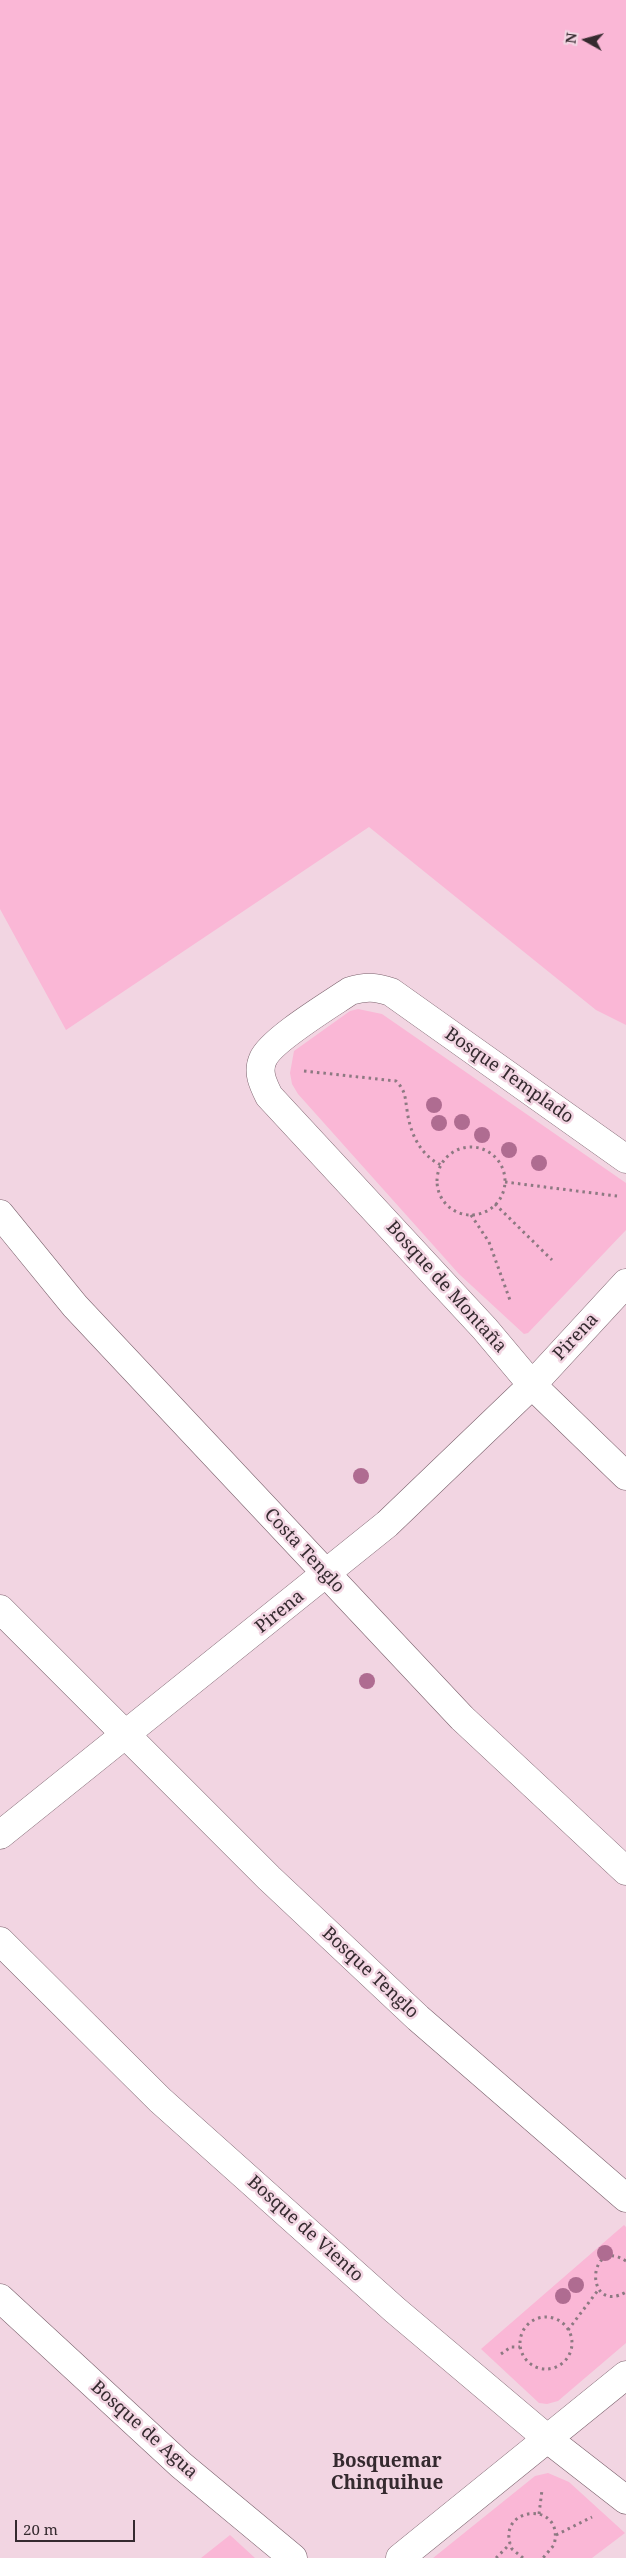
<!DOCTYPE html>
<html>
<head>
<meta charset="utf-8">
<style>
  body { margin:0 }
  #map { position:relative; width:626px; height:2558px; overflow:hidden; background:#f2d5e2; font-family:"Noto Serif",serif }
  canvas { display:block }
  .north { position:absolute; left:561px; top:15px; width:50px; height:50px; -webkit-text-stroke:4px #f2d5e2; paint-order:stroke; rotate:277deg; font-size:14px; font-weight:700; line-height:20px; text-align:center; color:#352a2f }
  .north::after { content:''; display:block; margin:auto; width:18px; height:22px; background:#352a2f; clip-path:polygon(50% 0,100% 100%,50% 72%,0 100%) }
  .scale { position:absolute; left:15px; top:2520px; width:120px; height:22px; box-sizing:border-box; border:2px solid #352a2f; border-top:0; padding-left:6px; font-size:15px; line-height:18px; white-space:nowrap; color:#352a2f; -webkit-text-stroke:4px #f2d5e2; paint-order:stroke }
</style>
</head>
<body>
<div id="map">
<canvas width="626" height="2558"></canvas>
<div class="north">N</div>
<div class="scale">20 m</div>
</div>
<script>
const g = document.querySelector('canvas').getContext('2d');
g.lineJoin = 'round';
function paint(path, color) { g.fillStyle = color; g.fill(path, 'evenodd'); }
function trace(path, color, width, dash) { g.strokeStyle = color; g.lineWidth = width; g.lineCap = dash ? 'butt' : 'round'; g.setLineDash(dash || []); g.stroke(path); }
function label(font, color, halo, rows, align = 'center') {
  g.font = font + ' "Noto Serif",serif'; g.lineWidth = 5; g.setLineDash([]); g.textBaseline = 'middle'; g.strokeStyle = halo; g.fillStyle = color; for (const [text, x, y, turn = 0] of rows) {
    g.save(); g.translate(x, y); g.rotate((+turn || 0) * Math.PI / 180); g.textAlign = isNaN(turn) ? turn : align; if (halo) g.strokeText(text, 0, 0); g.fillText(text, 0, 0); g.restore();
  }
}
const green = new Path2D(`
  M0 0H626V1025L596 1010 369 827 66 1030 0 909Z
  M358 1009 382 1014 626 1183V1230L528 1333 524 1334 459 1274 298 1094 292 1084 290 1073 294 1051 350 1011Z
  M624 2225 626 2227V2343L558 2401 547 2404 539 2403 481 2349Z
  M548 2473 569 2482 625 2533 592 2558H433L535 2476Z
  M230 2535 255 2558H201Z`);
const path = new Path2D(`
  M304 1071 396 1081C406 1091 405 1098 407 1110 410 1133 420 1155 441 1165
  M437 1181a34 34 0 1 1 68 0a34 34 0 1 1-68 0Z
  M505 1182 617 1196
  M495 1204 552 1260
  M471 1215 489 1242 511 1303
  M626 2261C587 2235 584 2316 626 2292
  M520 2343a26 26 0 1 1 52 0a26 26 0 1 1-52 0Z
  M568 2330 599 2289
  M501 2354 511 2347H520
  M539 2514 542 2490
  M556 2535 592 2517
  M496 2558 510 2544
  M523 2558 512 2549C493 2506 566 2499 554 2545L543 2558`);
const street = new Path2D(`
  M626 1159 391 992C376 987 366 986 350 991 331 1004 271 1040 263 1059 257 1072 263 1084 269 1096L485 1329 532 1385 626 1476
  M0 1214 75 1306 462 1718 626 1871
  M0 1609 269 1878 418 2018 626 2198
  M0 1835 387 1524 532 1385 626 1283
  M0 1941 160 2100 395 2310 549 2440 626 2500
  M0 2298 181 2465 293 2558
  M400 2558 626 2375`);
const trees = [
  [434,1105],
  [462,1122],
  [439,1123],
  [482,1135],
  [509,1150],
  [539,1163],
  [361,1476],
  [367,1681],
  [605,2253],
  [576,2285],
  [563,2296]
];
const streetNames = [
  ["Bosque Templado",509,1076,35],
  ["Bosque de Montaña",446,1287,48],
  ["Pirena",576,1337,-47],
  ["Costa Tenglo",304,1551,47],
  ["Pirena",280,1612,-39],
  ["Bosque Tenglo",370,1973,43],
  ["Bosque de Viento",305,2229,42],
  ["Bosque de Agua",144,2430,42]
];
const neighbourhoodNames = [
  ["Bosquemar",387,2462],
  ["Chinquihue",387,2484]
];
paint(green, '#fab7d6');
trace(street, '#7b626d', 29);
trace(path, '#8d7982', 3, [2.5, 4]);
trace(street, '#fff', 28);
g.fillStyle = '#af6c91';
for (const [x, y] of trees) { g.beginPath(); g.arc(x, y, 8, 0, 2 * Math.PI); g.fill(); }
label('18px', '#352a2f', '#f2d5e2', streetNames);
label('bold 19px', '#352a2f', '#f2d5e2', neighbourhoodNames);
</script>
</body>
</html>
